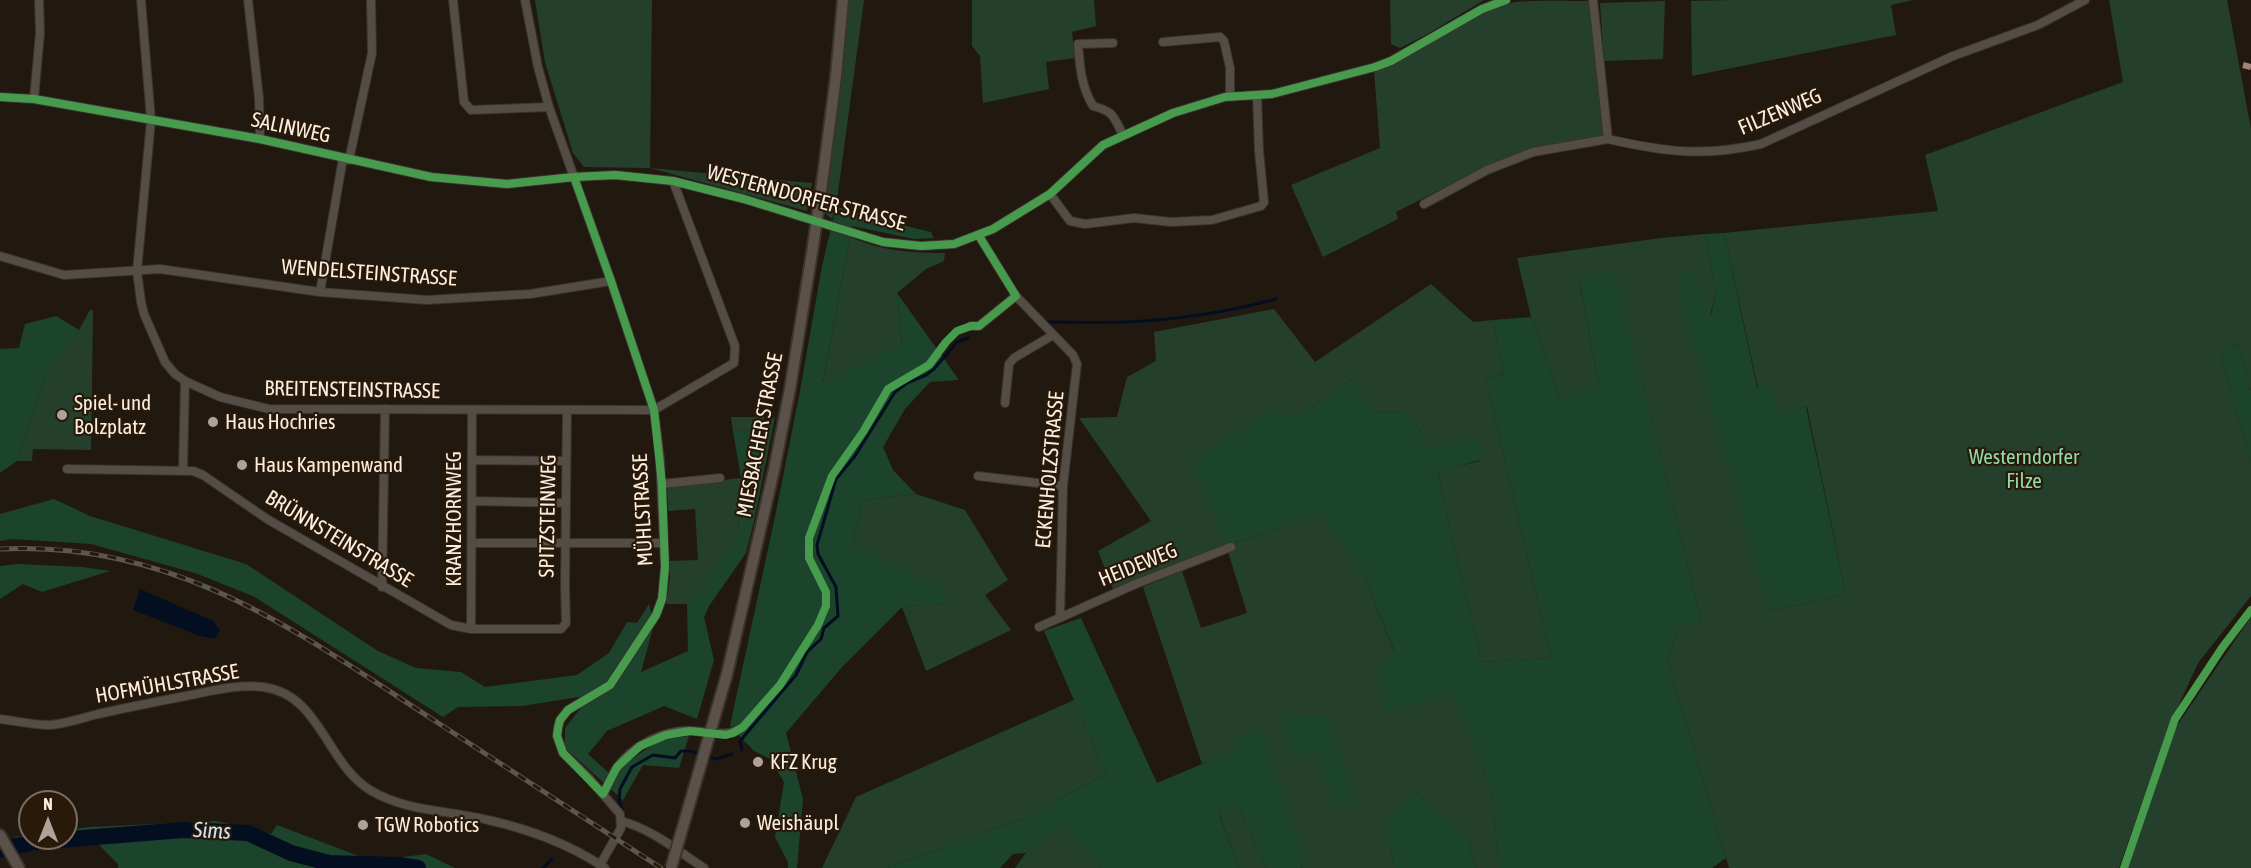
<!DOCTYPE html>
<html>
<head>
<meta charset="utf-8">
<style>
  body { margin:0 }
  #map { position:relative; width:2251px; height:868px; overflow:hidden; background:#211910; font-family:"Asap Condensed",sans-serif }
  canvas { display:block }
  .north { position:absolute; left:18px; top:790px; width:60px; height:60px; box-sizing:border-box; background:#291908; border:2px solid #7d6e60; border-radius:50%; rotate:0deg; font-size:16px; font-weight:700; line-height:24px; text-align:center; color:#faeee3 }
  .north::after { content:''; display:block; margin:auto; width:21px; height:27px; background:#aea399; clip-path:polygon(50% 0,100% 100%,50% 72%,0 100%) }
</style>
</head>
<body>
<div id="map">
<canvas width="2251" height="868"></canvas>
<div class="north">N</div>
</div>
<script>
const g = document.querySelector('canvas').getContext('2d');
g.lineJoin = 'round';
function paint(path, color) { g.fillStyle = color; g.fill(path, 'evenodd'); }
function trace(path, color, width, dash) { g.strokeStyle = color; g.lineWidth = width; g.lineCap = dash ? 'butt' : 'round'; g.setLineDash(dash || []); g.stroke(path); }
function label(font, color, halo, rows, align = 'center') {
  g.font = font + ' "Asap Condensed",sans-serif'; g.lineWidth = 4.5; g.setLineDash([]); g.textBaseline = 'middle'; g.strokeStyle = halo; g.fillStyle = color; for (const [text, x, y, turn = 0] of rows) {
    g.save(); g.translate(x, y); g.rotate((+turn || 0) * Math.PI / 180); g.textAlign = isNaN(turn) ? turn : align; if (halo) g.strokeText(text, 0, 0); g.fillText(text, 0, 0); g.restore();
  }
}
const green = new Path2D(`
  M535 0H652L650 168 812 183 807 211 650 168 584 167 573 153 545 62Z
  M849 0H864L836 207 832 219 825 213Z
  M972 0H1094L1096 26 1072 32 1075 58 1046 62 1049 89 983 103 980 56 972 46Z
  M1390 0H1484L1424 36 1400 48 1391 44Z
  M1732 0H1913L1891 5 1896 35 1692 76 1691 1Z
  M2109 0H2227L2251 129V391L2238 343 2221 357 2251 462V596L2198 663 2169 726 2119 868H1729L1668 662 1677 629 1701 620 1615 271 1579 281 1599 385 1559 399 1549 363 1531 317 1517 258 1661 238 1705 234 1716 292 1710 316 1769 611 1846 594 1807 407 1778 414 1758 388 1724 233 1938 211 1925 155 2123 82Z
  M1589 1 1604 132 1602 137 1526 150 1481 169 1396 212 1398 219 1323 257 1291 185 1380 148 1374 71C1424 54 1464 14 1515 2 1533 0 1570 1 1589 1Z
  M1665 1 1663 59 1604 61 1600 3Z
  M850 237C883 251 910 253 945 253L944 261 926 269 897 293 902 343 823 383Z
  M1431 284 1473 322 1493 320 1504 374 1486 379 1551 658 1482 662 1448 521 1438 471 1480 461 1431 448 1408 412 1373 411 1351 380 1297 417 1229 545 1320 513 1365 578 1394 651 1376 677 1453 695 1492 791 1499 868H1476L1468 838 1415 791 1390 848 1395 868H1300L1308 865 1234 751 1202 764 1143 587 1182 571 1201 628 1247 613 1229 555V546L1114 592 1098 551 1151 521 1079 418 1117 417 1127 377 1156 361 1154 332 1274 309 1315 362Z
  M90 310H93L91 450 33 449 32 461H17L43 381 79 330Z
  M731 417H765L758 430 733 431Z
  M741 478 738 534 701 589 687 604H666L670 577 669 561 698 560 695 509 668 511 667 486Z
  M916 494 965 510 1008 580 985 595 1011 630 926 671 902 607 944 603 947 591 853 544 863 500Z
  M2251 617V868H2128L2176 727Z
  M1074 700 1106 774 1022 819 887 868H822L856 797Z
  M1239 807 1266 868H1239L1219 813Z
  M1061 827 1101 868H1015L1026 853Z`);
const forest = new Path2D(`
  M836 207C869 214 899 225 931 232L934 238 914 239 852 226 823 382 902 343 897 293 959 380 930 382 905 409 883 447 893 470 916 494 863 500 853 544 947 591 945 603 902 607 842 667 786 733 803 799 797 868H788V862L775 837 784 782 770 759 754 751 730 726 776 512 800 391 822 266Z
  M1724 233 1757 387 1770 384 1778 414 1806 407 1846 594 1769 611 1679 293 1682 270 1693 273 1711 315 1716 292 1705 234Z
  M1615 270 1701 620 1677 629 1668 662 1726 858 1712 868H1499L1492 791 1453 696 1386 712 1376 677 1394 650 1365 578 1320 513 1229 545 1191 463 1271 411 1297 417 1351 380 1373 411 1408 412 1431 448 1479 438 1480 460 1438 472 1448 521 1482 662 1551 658 1486 379 1504 374 1493 320 1531 317 1549 363 1559 399 1599 385 1579 280Z
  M56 316 79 330 43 381 17 461 0 473V349L19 348 25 324Z
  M2238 343 2251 391V462L2221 357Z
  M775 417 754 521 746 553 709 606 704 617 714 660 697 719 664 706 607 731 588 754 610 774 661 739 689 736 679 768 643 765 623 800 565 748V728L591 695 522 706 458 707 443 717 253 596 195 573 91 544 12 539 0 541V514L54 499 90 516 246 564 378 651 416 668 461 672 485 687 577 675 609 653 627 622 637 623 649 604 654 624 641 672 688 651 687 604 701 589 738 534 741 478 733 431 758 430Z
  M18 564 82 567 110 571 42 592 23 584 0 599V566Z
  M1081 618 1157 783 1233 751 1234 740 1260 728 1308 865 1300 868H1266L1239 807 1219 814 1239 868H1101L1061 827 1026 853 1013 854 1000 868H887L1022 819 1106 774 1044 631Z
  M1328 715 1356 801 1335 807 1317 751 1293 758 1280 717Z
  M1415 791 1468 838 1476 868H1395L1390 848 1388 823Z
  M216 821 271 834 277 825 364 858H395L426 854 455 868H118V864L97 843 22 850 15 837 30 835V838H66V830L90 827Z`);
const water = new Path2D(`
  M140 589 213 621 220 630 215 639 200 636 133 610Z`);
const stream = new Path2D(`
  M1047 322C1073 322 1100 323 1126 322 1176 320 1227 312 1276 299
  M742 750 740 741 796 675 807 652 821 639 824 628 838 616 836 587 818 554 817 545 836 479 855 456 895 392 907 383 926 375 934 369 957 342 968 338
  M624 815 619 800 620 789 632 767 653 755 675 758 681 751H691L716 759 732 754
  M543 868 552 859`);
const river = new Path2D(`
  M0 850 34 842 183 830 248 833 291 853 329 863 399 865 418 868`);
const minor = new Path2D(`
  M141 0 151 120 137 271 141 302 144 314 165 362 175 374 185 381 220 397 269 409 654 410 734 363 735 346 673 181
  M248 0 259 98 260 139
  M453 0 464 102 471 110 549 107
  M525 0 538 67 549 107 611 281 654 410 660 459 665 567 662 599 656 615 610 685 568 710 560 720 558 728 557 736 563 753 588 777 620 814 621 828 600 865
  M1593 0 1608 139C1665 152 1703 157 1761 144L1953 56 2038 25 2085 0
  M1163 42 1220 37 1224 41 1230 68V96
  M1113 43 1078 44C1080 67 1081 86 1093 106 1115 112 1113 116 1123 135
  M0 97 34 99 260 139 431 177 507 184 574 177 615 175 673 181 744 199 883 242 921 246 954 244 993 229 1050 194 1103 145 1173 113 1225 97 1272 94 1375 67 1391 61 1482 9 1506 0
  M34 99 40 33 39 0
  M349 160 372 53 371 0
  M1050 194 1070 221 1085 224 1134 218 1171 222 1212 220 1261 206 1264 202 1259 151 1257 96
  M1424 204 1487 170 1533 152 1608 139
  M979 236 1016 296 1073 355 1077 364 1063 486 1060 618
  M0 256 64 275 160 269 320 292 427 300 530 294 611 281
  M320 292 343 158
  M971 326H979L1016 296
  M1005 403 1009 364 1014 358 1053 335
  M472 460 566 461
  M67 469 193 471 203 475 267 519 451 625 471 629H561L566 623 565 586 567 410
  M183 470 185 381
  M978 476 1063 486
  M662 484 720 478
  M472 501 566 503
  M472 543H664
  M382 587 385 409
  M1039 627 1138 583 1231 547
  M471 629 472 410
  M0 719C16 721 33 725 49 725 65 724 83 718 98 714 129 707 160 701 191 695 215 690 239 684 263 687 320 694 326 763 370 790 406 812 449 810 488 820 528 829 571 845 605 868
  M603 794C608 786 611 777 616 769 632 745 665 729 694 731 712 732 727 738 743 727
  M621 821C652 829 678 851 704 868`);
const secondary = new Path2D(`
  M821 191 836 76 843 0
  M727 674 774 470 790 389 813 246
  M0 835 19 868`);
const rail = new Path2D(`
  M0 549C173 540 295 630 432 719 508 769 585 818 661 868`);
const secondaryBridge = new Path2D(`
  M813 246 821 191
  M671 868 727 674`);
const quiet = new Path2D(`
  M2243 65 2251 67`);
const cycleway = new Path2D(`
  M0 97 34 99 260 139 431 177 507 184 574 177 615 175 673 181 744 199 883 242 921 246 954 244 993 229 1050 194 1103 145 1173 113 1225 97 1272 94 1375 67 1391 61 1482 9 1506 0
  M574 177 611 281 654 410 662 484 665 567 662 599 656 615 610 685 568 710 560 720 558 728 557 736 563 753 603 794 617 767 640 746 666 735 690 731 726 735 733 733 743 727 780 685 818 625 826 606V592L809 558V538L832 476 863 432 888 389 929 365 946 342 957 331 971 326H979L1016 296 979 236
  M2124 868 2175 719 2222 648 2251 610`);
const markers = [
  [62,415,6,"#aea399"],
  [213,422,6,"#aea399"],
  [242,465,6,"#aea399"],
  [758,762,6,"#aea399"],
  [745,823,6,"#aea399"],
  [363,825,6,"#aea399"]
];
const streetNames = [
  ["FILZENWEG",1780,112,-23],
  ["SALINWEG",291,128,12],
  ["WESTERNDORFER STRASSE",806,198,15],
  ["WENDELSTEINSTRASSE",369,273,4],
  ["BREITENSTEINSTRASSE",352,390,1],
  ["MIESBACHER STRASSE",760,435,-79],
  ["ECKENHOLZSTRASSE",1050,470,-85],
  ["MÜHLSTRASSE",643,510,-93],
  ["SPITZSTEINWEG",548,516,-89],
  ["KRANZHORNWEG",454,519,-90],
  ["BRÜNNSTEINSTRASSE",339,539,31],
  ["HEIDEWEG",1138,565,-22],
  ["HOFMÜHLSTRASSE",167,684,-10]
];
const poiNames = [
  ["Spiel- und",74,403],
  ["Bolzplatz",74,427],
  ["Haus Hochries",225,422],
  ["Haus Kampenwand",254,465],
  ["KFZ Krug",770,762],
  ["Weishäupl",757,823],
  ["TGW Robotics",375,825]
];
const parkNames = [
  ["Westerndorfer",2024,457],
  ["Filze",2024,481]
];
const waterNames = [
  ["Sims",212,831,3]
];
paint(green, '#24402d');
paint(forest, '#1c442d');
paint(water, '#030e21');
trace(stream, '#030e21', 3);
trace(river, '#030e21', 16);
trace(minor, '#3a332d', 10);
trace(secondary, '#3a332d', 14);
trace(minor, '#544d46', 8);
trace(secondary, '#5b5149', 10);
trace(rail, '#5d5650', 5);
trace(rail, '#291908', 3, [9]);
trace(secondaryBridge, '#3a332d', 14, []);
trace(secondaryBridge, '#5b5149', 10);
trace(quiet, '#a18479', 6, [12, 6]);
trace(cycleway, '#469c4c', 8);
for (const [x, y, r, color] of markers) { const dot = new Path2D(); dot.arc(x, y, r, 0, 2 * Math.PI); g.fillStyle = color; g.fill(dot); trace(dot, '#291908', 2); }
label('21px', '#faeee3', '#291908', streetNames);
label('21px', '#faeee3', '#291908', poiNames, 'left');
label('21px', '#90dbad', '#291908', parkNames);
label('italic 22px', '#cde4fb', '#291908', waterNames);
</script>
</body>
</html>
